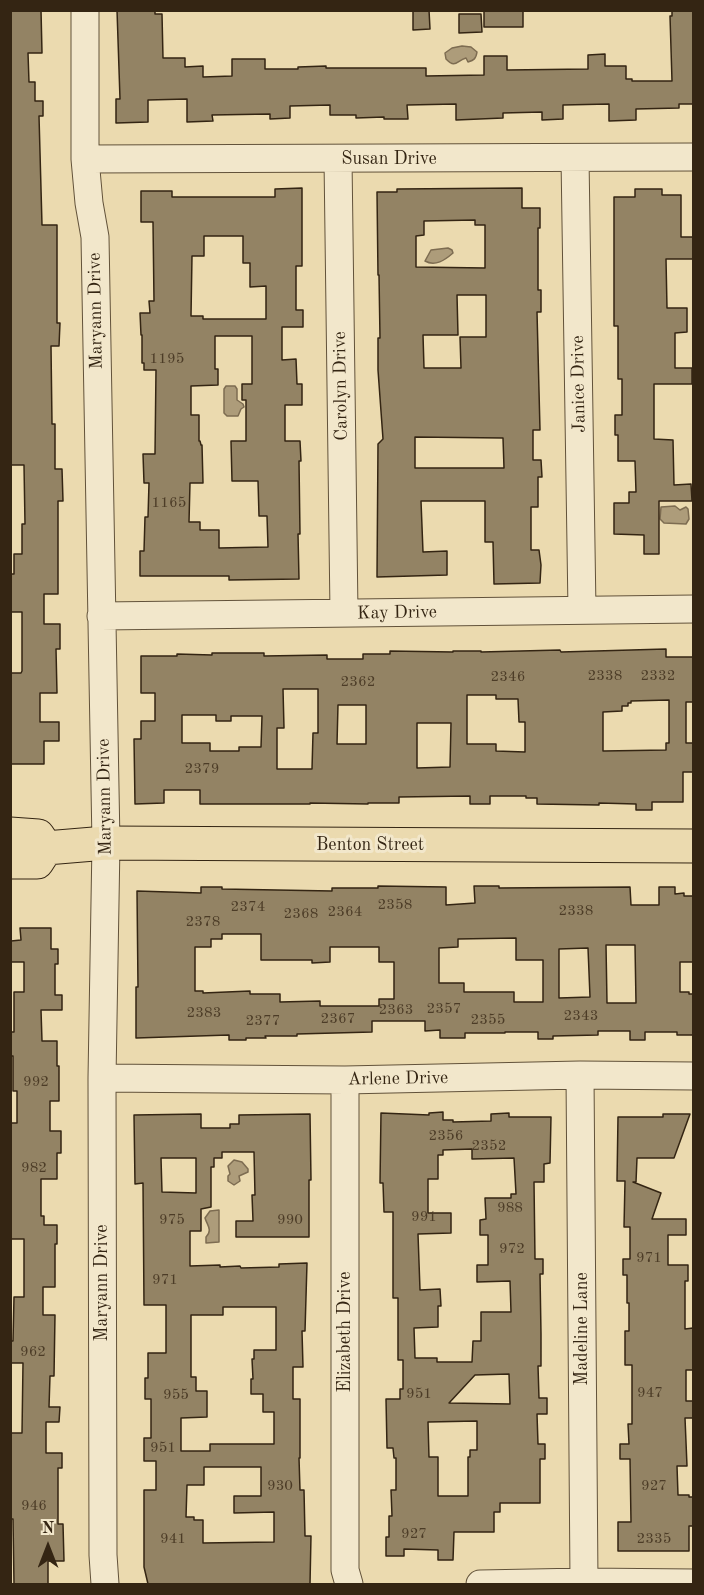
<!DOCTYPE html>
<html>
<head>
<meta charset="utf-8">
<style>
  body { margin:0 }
  #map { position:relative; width:704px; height:1595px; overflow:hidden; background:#ebdaaf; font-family:"Old Standard TT",serif }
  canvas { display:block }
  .frame { position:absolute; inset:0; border:12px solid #342513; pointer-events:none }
  .north { position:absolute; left:18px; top:1517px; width:60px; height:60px; -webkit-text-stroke:4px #f2e7cb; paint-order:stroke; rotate:0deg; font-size:16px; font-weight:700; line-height:24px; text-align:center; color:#342513 }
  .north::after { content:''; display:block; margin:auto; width:21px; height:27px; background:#342513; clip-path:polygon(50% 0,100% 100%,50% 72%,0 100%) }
</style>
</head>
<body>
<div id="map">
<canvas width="704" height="1595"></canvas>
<div class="frame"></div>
<div class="north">N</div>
</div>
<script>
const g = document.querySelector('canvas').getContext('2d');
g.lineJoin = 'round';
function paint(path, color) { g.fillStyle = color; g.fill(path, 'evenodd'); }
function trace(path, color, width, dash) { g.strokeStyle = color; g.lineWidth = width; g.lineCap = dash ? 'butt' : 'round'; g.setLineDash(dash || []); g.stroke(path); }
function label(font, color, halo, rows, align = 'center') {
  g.font = font + ' "Old Standard TT",serif'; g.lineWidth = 6; g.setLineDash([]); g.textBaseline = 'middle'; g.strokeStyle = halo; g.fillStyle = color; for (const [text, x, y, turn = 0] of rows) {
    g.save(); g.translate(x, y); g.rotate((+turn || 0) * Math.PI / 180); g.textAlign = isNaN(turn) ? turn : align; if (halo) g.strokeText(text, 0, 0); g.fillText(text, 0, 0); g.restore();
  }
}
const water = new Path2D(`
  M462 46 471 47 477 52C476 59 474 60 468 62L466 58C456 61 456 69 446 59L445 53 452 48Z
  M448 248 452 250 453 253C445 260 435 267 425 261L431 250Z
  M226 386H235L237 389V400L243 404 244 407 241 409 238 416H227L224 413V389Z
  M675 506 680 510 686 507 688 509 689 519 686 524 664 523 660 519 661 507Z
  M234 1160 242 1162 248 1169V1172L239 1176 240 1181 234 1185 228 1181V1176L230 1174 228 1166Z
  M219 1210V1242L206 1243V1237C213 1230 207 1225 205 1218L210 1211Z`);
const building = new Path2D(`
  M10 10H41L42 53H28L29 82H35V101H43V116H39L42 225H57V323H60L59 346H51L52 424H55V469H62L63 501H58V594H44V624H60V649H56L57 693H40V722H59V741H44V764H10V673H21L22 671V612H10V574H14V554H22V524H25L24 465H10Z
  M117 10H155V14H162L163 58H185V67L203 66V77L232 76V59H265V69H298V67L326 66V68H426V76L484 75V56H507V70L588 69V55L605 54V66H626V79H632V81H672L670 16H672V10H693V104H679V108L636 109V120L609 121V104L563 105V119L542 120V112L503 113V118L456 120V104L407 105 408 119H384V117L356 118V115H330V105L290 106V118L270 119V114L212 115 213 121 187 122V99L148 100V122L116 123V99H120Z
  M413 10H429L430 29 413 30Z
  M484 10H523V27H484Z
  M459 14H481L482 32 459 33Z
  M302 188V266H296V310H303V327H282V360L296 359 297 384H302V405H285V441H300L301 461H299L300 534H298L299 579 229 580V576H140V551H144L145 517H148L149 483H144L143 454H155L156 370H144V363H142V335H141L140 313H150L149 301H154L153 222H141V191H172V197H275V189ZM204 236H243V263H250V287L266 286V319H203V316H191L192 256H204ZM215 336H252V384H242V400H246V441H231L232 481H258L259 516H267L268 547 219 548V530H200V522H189L190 483H203L202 445H201L200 441H199V415H191V386L218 385V369H215Z
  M522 188V208H540V228H538V290H541V312H537L540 430H533V460H541L542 477H538V507H531V550H539L541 565 540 583 494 584 493 542H485V501H421L423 552 447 551V575L377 577 378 444 383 439 378 370V338H380L379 275H378L377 192H397V189ZM475 220V225H485V268L416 267V236L424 235V221ZM457 295H486V337H460L461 368H424L423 335H458ZM415 437 503 438 504 468H415Z
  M635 189H662V195H681V237H693V259H666L667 308H687V332L675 333V368H692V384H654V439L673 440 674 485 691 484 692 501H659V554H644V535L614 534V503H629V492H636L635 461H618V435H615V415H622V379H618V326H614V197H635Z
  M666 649V657H693V702H686V743H693V772H683V802H652V810H636V804L599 803V805L537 804V798H526V796H490V804H470V796L399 797V803H368V804L310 803V804H200V790H164V803L135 804 134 739H141V721H155V693H141V656H177V654L212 655V653H264V656L327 655V659H363V654H390V651L453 652V651H481V652L560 650 561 652ZM283 689H318V733H313L312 769H277V728H284ZM467 695H496V699H518L519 722H525V752L496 751V744H467ZM669 700V743H666V750L603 751V712L622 711V706H628V703H631V701ZM338 705H366V744H337ZM182 715H216V721H231V716H262L261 747H239V751H210V743H182ZM417 723H451L450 767 417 768Z
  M378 886 446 887V905L475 903 474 886H499V888L630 887 631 905H659V887H675V894L684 893V896H693V962H680V992H689V994H693V1035H677V1032H645V1040H630V1031H598V1035L553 1036V1039H538V1032H505V1033H465V1038H440V1030L425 1031V1021H372V1032L297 1034V1036H265L266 1038H246V1040H229V1035L136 1038V987H138L137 891 201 893V887H222V889L332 891V888H378ZM222 934H261V960H312V963L330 962V947H379V962H394V999H379V1006H320V1001L280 1002V994H250V991L203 993V991H195V947H211V939H222ZM516 938V960H543V1002H514V992H464V983H439V948L458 947V939ZM606 945H635L636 1003H607ZM588 948 590 997 559 998V949Z
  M20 928H51V949H58V964H55V995H62V1010H41L42 1041H57V1066H59V1101H50V1131H61V1153H57V1179H41V1216H44V1225H57V1244H55V1287H43V1315H55L54 1376H50L49 1407H60L59 1422H46V1453H62V1468H58V1524H63L64 1561H48V1584H14L13 1519H10V1433H22L23 1363H11V1341H13L14 1297H24V1239H10V1123H17V1091H13V1056H10V1032H14V992H24V962H11V941L21 940Z
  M443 1112V1120H453V1122L491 1121V1114L509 1113V1117H551L550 1163 544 1164V1182H534L535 1259H543V1274H540L541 1334V1366H538L539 1398H547V1414H537L538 1444H545V1459H540V1503H500V1512H494V1532H454L453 1560H438V1550L404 1549V1556H386V1537H389V1516H392L391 1490H396V1458H394L393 1448H387L386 1399H400V1389H403V1360H398V1298H393V1212H384L383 1183H380L381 1113 429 1115V1113ZM472 1149V1159L514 1158 516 1194H511V1198H485L486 1219 480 1220V1235H488V1265H477V1282L510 1281 511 1312H481V1341H473L472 1362H437V1358H415L414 1328 438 1327V1306H441L440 1289 420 1290 418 1234 451 1233V1213H428V1179H438V1155H443V1150ZM509 1374 510 1404 449 1403 475 1375ZM477 1421V1450H470V1457H468V1496H438V1457H429L428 1422Z
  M201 1114V1128H230V1124H239V1115L310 1114 311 1180H309V1237H236V1221H253L252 1195H255L254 1152H222V1158H214V1167H211V1207L201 1209V1231H190V1266L220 1265V1267L240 1266 241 1268 279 1267V1264L307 1263 305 1331H302L303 1367H293V1399H300V1458H299L300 1490H304L305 1536H311L310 1584H148L144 1567V1490H156V1461H144V1438H151V1399H145V1378H148V1353H166V1305H144L143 1183 135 1184 134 1115ZM161 1158H196V1193L162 1192ZM223 1307H276V1350H254V1359H252L253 1379H251V1394H263V1412H274V1444H210V1451H181V1418L207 1417V1391H196V1377H191V1315H223ZM204 1467H261V1496H234V1513L274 1512V1542L203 1543V1520H194V1517H186L187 1485H204Z
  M663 1114H690L674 1158H637L636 1182H633L661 1193 652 1219H686V1235H668V1265H688V1281H685V1329L693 1328V1370H686V1401H693V1418H685L687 1466H677L678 1495H689V1497H693V1526H689V1551H618V1522H631L630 1459H620V1444H629L628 1424H632V1365H625V1331H629V1303H627V1275H623V1259H630V1227H624L625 1181H617L618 1117H663Z`);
const minor = new Path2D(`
  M85 10V159L89 203 95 237 106 843 102 1078 103 1555 105 1584
  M575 158 582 610
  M85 159 694 157
  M338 159 344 613
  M101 616 694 609
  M580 1075 584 1582
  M102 1078 345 1080 580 1075 694 1076
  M345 1080V1570L349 1584
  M480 1584 584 1582 694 1583`);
const major = new Path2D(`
  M10 834 38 836 46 848
  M46 848 106 843 694 846
  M10 862H37L46 848`);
const numberNames = [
  ["1195",167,359],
  ["1165",169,503],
  ["2338",605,676],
  ["2332",658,676],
  ["2346",508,677],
  ["2362",358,682],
  ["2379",202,769],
  ["2358",395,905],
  ["2374",248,907],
  ["2338",576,911],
  ["2364",345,912],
  ["2368",301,914],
  ["2378",203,922],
  ["2357",444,1009],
  ["2363",396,1010],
  ["2383",204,1013],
  ["2343",581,1016],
  ["2367",338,1019],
  ["2355",488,1020],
  ["2377",263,1021],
  ["992",36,1082],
  ["2356",446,1136],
  ["2352",489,1146],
  ["982",34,1168],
  ["988",510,1208],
  ["991",424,1217],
  ["975",172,1220],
  ["990",290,1220],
  ["972",512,1249],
  ["971",649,1258],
  ["971",165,1280],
  ["962",33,1352],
  ["947",650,1393],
  ["951",419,1394],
  ["955",176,1395],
  ["951",163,1448],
  ["930",280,1486],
  ["927",654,1486],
  ["946",34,1506],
  ["927",414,1534],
  ["941",173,1539],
  ["2335",654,1539]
];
const streetNames = [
  ["Susan Drive",389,159],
  ["Maryann Drive",96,311,-91],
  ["Janice Drive",579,384,-91],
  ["Carolyn Drive",341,386,-91],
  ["Kay Drive",397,613,-1],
  ["Maryann Drive",105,797,-91],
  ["Benton Street",370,845],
  ["Arlene Drive",398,1079,-1],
  ["Maryann Drive",102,1283,-90],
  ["Madeline Lane",582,1329,-90],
  ["Elizabeth Drive",345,1332,-90]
];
paint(water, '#ad9c7a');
trace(water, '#7d6c51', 1.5);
paint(building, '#938364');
trace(building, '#342513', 1.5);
trace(minor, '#62523a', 29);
trace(major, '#342513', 35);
trace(minor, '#f2e7cb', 27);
trace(major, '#ebdaaf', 33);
label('15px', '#4c3c27', null, numberNames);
label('18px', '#342513', '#f2e7cb', streetNames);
</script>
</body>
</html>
